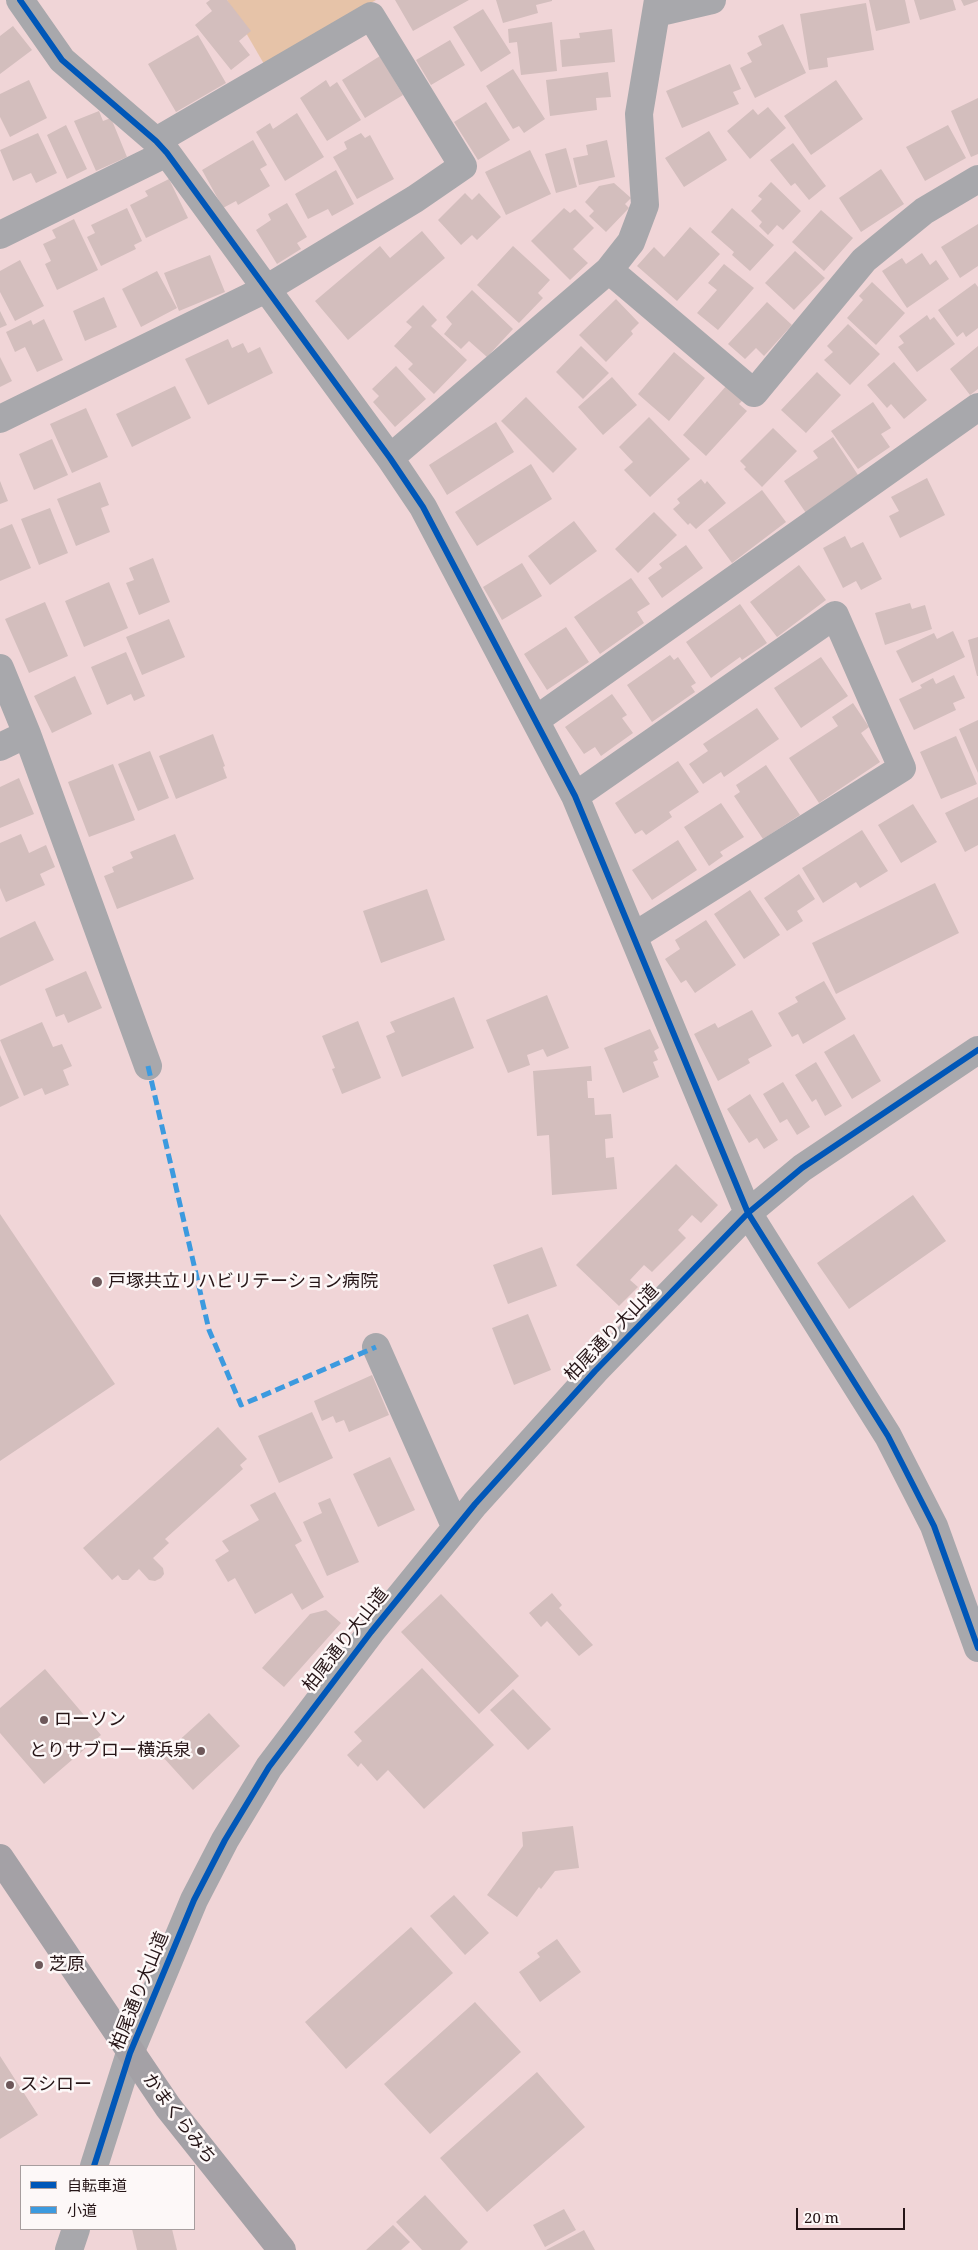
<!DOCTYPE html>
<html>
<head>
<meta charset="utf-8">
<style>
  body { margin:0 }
  #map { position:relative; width:978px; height:2250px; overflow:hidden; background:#f0d5d7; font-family:"Noto Serif","Noto Sans JP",serif }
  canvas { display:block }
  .legend { position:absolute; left:20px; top:2165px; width:175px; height:65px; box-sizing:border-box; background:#fdf8f8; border:1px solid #a79d9e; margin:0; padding:6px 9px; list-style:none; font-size:15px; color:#261517 }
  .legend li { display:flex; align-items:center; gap:10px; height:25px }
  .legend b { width:25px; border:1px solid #a79d9e }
  .scale { position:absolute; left:796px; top:2208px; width:109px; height:22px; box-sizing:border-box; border:2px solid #261517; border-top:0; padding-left:6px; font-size:15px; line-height:18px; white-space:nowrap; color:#261517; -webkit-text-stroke:4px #fdf8f8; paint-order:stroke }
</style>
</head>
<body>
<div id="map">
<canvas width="978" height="2250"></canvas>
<ul class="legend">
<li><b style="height:6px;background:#0057b8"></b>自転車道</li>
<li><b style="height:6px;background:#3c9adf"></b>小道</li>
</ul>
<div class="scale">20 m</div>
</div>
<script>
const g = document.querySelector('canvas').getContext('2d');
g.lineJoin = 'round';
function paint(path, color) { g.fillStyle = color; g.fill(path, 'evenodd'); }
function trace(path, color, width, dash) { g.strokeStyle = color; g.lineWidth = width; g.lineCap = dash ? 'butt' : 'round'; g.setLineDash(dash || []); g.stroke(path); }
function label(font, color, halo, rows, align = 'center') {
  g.font = font + ' "Noto Serif","Noto Sans JP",serif'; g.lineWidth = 5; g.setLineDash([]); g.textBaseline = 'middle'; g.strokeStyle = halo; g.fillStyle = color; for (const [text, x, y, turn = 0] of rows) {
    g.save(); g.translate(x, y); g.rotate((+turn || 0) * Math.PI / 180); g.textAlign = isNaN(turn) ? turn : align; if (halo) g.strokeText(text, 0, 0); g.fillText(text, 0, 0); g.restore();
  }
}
const green = new Path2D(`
  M227 0H376L264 64Z`);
const building = new Path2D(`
  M210 0H227L251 31 239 41 250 55 231 70 195 25 212 11 206 3Z
  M395 0H469L413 31Z
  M496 0H552V1L536 5 538 13 503 23Z
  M869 0H905L910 23 876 31Z
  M914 0H953L956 10 920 20Z
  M961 0H978V1L964 6Z
  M866 3 874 50 827 58 828 67 809 70 800 14Z
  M483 9 511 53 481 72 453 27Z
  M552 22 557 71 521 75 517 42 509 43 508 29Z
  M783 24 806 73 755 98 740 68 752 62 747 53 762 45 758 36Z
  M13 26 32 50 0 74V36Z
  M612 29 615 62 562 67 560 40 580 38 579 33Z
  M198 35 226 83 176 112 148 64Z
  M450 40 465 65 431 85 416 60Z
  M380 56 403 95 365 118 342 80Z
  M730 64 741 89 733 92 739 104 682 128 666 91Z
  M513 69 545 119 524 133 519 126 513 129 486 86Z
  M608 72 611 97 596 98 597 110 550 116 546 80Z
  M29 80 47 118 10 137 0 117V94Z
  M326 80 330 87 337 82 361 120 327 141 300 98Z
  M836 80 863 119 811 155 784 116Z
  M978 98V154L971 157 951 111Z
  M486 102 510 140 478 160 454 122Z
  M768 107 786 128 750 159 727 131 753 109 758 115Z
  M99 111 103 121 111 118 127 157 96 171 74 121Z
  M297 113 324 157 285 181 256 132 270 123 273 129Z
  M66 125 87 169 67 179 47 135Z
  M948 125 966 158 925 181 906 147Z
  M709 131 727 160 684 187 665 158Z
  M38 133 57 173 36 183 31 173 13 181 0 150Z
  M361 133 365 138 370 135 394 179 357 199 333 157 347 149 344 142Z
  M253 140 267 165 260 169 270 186 238 205 236 201 223 208 202 170Z
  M607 140 615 177 579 185 573 158 588 155 586 145Z
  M793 143 826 186 809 200 795 183 791 186 770 160Z
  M566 148 577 187 556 193 545 154Z
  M530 150 551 194 506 215 485 172Z
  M881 169 904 204 861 232 839 198Z
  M336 170 354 204 332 216 328 209 308 219 295 194Z
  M169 179 188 218 146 238 130 205 148 196 145 191Z
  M771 182 801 211 783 230 777 225 768 235 759 226 762 222 751 211 762 199 758 196Z
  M614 183 631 198 625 204 629 208 606 232 589 216 594 211 585 202 599 186Z
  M465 193 472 200 479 193 501 217 477 240 472 235 461 245 438 220Z
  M287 203 307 237 297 243 301 249 277 264 256 230 271 220 268 214Z
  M127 208 142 241 134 245 136 249 101 266 87 237 95 233 91 225Z
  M564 208 570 213 575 209 594 228 573 249 588 263 570 280 531 241Z
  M732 208 774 245 750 271 732 255 734 252 711 232Z
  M821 210 853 238 824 271 792 242Z
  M74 219 98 270 57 290 45 264 51 261 43 244 56 238 52 230Z
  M978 224V266L960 278 941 247Z
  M690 227 720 254 677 301 637 266 654 247 664 257Z
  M422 231 445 258 348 340 315 301 380 246 390 258Z
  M513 246 550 280 538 293 543 298 519 323 477 285Z
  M795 251 825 278 794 310 765 283Z
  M922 253 930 265 936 260 949 279 907 308 882 271 902 258 906 264Z
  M210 255 225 292 179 311 164 273Z
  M20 260 44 306 15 321 0 292V271Z
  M724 264 754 288 718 330 697 313 717 290 708 283Z
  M157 271 177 308 141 327 122 289Z
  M872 282 905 313 876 345 847 318 863 300 859 296Z
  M975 283 978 287V328L966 337 963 332 957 337 938 310Z
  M472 290 513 329 487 357 469 341 461 349 444 334 452 324 446 317Z
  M104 297 117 327 85 341 73 311Z
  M616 299 639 323 631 331 633 334 606 362 579 335Z
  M767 302 792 325 764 356 756 348 745 359 728 344Z
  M423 305 437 320 431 326 467 360 434 394 408 369 413 364 394 346 412 327 406 322Z
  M0 311 7 325 0 328Z
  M927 315 930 320 934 317 955 344 917 372 898 347 904 343 899 336Z
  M44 319 63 360 37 372 25 347 15 352 6 332 31 320 33 325Z
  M848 324 880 354 850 385 824 360 833 352 827 346Z
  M228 339 232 348 243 343 248 353 260 347 273 373 208 405 185 359Z
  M581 346 609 373 583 399 556 372Z
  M978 346V389L970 395 950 369Z
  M674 352 705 378 669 421 638 394Z
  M0 357 12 381 0 387Z
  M894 362 927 400 904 419 891 404 887 408 867 385Z
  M396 366 426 399 395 427 373 402 379 396 372 389Z
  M817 372 841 395 806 433 781 410Z
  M612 377 637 405 603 435 578 407Z
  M727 385 743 400 739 404 747 411 706 456 683 435Z
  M175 386 191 418 132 447 116 414Z
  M526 397 577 449 553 473 501 421Z
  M873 402 891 428 881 434 890 447 858 469 831 431Z
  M86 408 108 457 72 473 50 424Z
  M649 417 690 459 650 497 624 470 633 462 619 447Z
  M496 422 514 452 447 495 429 465Z
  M773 428 797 451 762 487 744 469 746 467 740 461Z
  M833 437 860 478 806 513 784 481 818 458 813 451Z
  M52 439 68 475 34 490 19 454Z
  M531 464 552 499 477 546 455 512Z
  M927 478 945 515 900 538 889 516 899 511 891 497Z
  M701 479 705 484 707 481 726 503 696 529 690 523 688 525 673 509 680 503 677 499Z
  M0 481 8 501 0 504Z
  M100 482 109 505 101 508 110 532 76 546 57 499Z
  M762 490 786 522 732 563 708 530Z
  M50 508 68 553 39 565 21 519Z
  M654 512 677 535 638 573 615 549Z
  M574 521 597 551 550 585 528 556Z
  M12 524 31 568 0 581V529Z
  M845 536 851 548 863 542 882 579 861 590 856 581 843 588 823 548Z
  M686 545 703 568 662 598 648 578 662 568 659 564Z
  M153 558 170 602 139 615 126 583 134 580 129 568Z
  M522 563 542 596 502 620 483 587Z
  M799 565 826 600 777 637 750 602Z
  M631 578 650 604 637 612 644 623 600 654 574 617Z
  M109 582 128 628 84 647 65 601Z
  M45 602 68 656 29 673 5 619Z
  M910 603 912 609 925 605 932 629 885 645 875 613Z
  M740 604 767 643 742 660 740 657 711 678 686 642Z
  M169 619 185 657 142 675 126 637Z
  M566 627 589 662 547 690 524 654Z
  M953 631 965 657 912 683 896 651 934 633 937 639Z
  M978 637V676H977L968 640Z
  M126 652 145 696 134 701 131 694 107 705 91 667Z
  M670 655 674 660 678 657 696 683 691 686 695 692 652 722 627 685Z
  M821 657 848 696 801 728 774 688Z
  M954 675 965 698 953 703 956 710 914 730 899 699 922 688 920 685 933 678 936 684Z
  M75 676 92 714 52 733 34 696Z
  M612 694 627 715 622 718 633 733 601 756 595 747 584 754 565 727Z
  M853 703 869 727 861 733 880 762 819 803 789 758 838 726 832 717Z
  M757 708 779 739 724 777 721 772 703 784 689 764 708 751 703 744Z
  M978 720V773L959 729Z
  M213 734 225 766 223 767 227 778 176 799 159 756Z
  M956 736 977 784 941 799 920 752Z
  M150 751 169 798 138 811 118 764Z
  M678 761 699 792 669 812 672 817 646 835 642 830 635 834 615 803Z
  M113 764 135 820 89 837 68 782Z
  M766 765 800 815 763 839 734 796 740 792 736 785Z
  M19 778 34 814 0 828V787Z
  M978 797V845L965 852 945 813Z
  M721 803 744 837 720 852 723 856 709 866 684 827Z
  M913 804 937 842 901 863 878 825Z
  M862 830 888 871 860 888 856 882 823 903 802 868Z
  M21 834 29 853 46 845 55 867 40 874 45 885 6 902 0 888V843Z
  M175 834 194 879 117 909 104 876 114 872 112 867 133 858 130 852Z
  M678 840 697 870 652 900 632 870Z
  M799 874 815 899 797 911 803 921 787 931 764 898Z
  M935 883 959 933 836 994 812 943Z
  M427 889 445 940 381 963 363 911Z
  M750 890 780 935 744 959 714 914Z
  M706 920 736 965 695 993 686 980 681 983 665 959 680 949 675 940Z
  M35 921 54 960 0 986V938Z
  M86 971 102 1008 68 1023 64 1014 56 1017 45 989Z
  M824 981 846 1019 803 1044 798 1034 792 1037 778 1013 798 1002 795 997Z
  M547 995 569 1048 547 1057 543 1049 527 1055 530 1065 508 1073 486 1020Z
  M454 997 474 1048 402 1077 386 1036 395 1032 390 1022Z
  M752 1010 772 1046 748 1059 750 1063 718 1081 694 1034 715 1023 718 1028Z
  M358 1021 381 1078 342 1094 332 1069 335 1068 322 1036Z
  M42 1022 53 1047 62 1044 72 1066 63 1070 69 1085 45 1095 42 1088 24 1096 0 1040Z
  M650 1029 659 1048 654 1051 658 1060 653 1062 659 1077 623 1093 604 1048Z
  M854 1034 881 1081 852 1099 824 1052Z
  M0 1055 19 1098 0 1107Z
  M816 1062 842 1106 825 1116 816 1099 812 1102 795 1075Z
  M591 1066 592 1081H587L588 1098H594L595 1115 611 1114 613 1138 605 1139 606 1158 614 1157 617 1189 552 1195 549 1135 537 1136 533 1071Z
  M783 1082 810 1127 797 1135 787 1119 780 1123 763 1094Z
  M750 1094 778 1140 764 1149 757 1138 749 1143 727 1109Z
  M676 1164 718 1205 701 1223 692 1215 678 1230 686 1238 652 1272 644 1265 630 1280 638 1287 619 1306 576 1265Z
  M913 1195 946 1241 849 1309 817 1263Z
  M0 1214 115 1384 0 1461Z
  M542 1247 557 1286 508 1304 493 1265Z
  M528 1314 551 1370 514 1385 492 1328Z
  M372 1375 389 1415 349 1432 344 1420 336 1423 333 1416 322 1421 314 1401Z
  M312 1412 333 1458 279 1483 258 1436Z
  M218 1427 247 1459 240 1465 243 1469 165 1539 169 1543 153 1558 163 1568 164 1574 161 1578 155 1581 149 1580 139 1569 128 1580H122L118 1575 112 1580 83 1548Z
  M390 1457 415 1510 378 1527 353 1474Z
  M275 1492 302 1541 295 1545 324 1597 302 1610 292 1593 255 1614 235 1578 228 1582 215 1560 229 1551 222 1541 259 1520 250 1505Z
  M330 1498 359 1562 327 1576 303 1522 322 1513 318 1503Z
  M552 1593 562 1605 559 1608 593 1645 579 1656 547 1621 541 1627 529 1613Z
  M441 1594 519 1676 479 1714 401 1632Z
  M326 1610 341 1623 284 1687 262 1668 310 1614Z
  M422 1668 494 1745 424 1809 388 1770 377 1781 361 1763 358 1767 347 1755 362 1741 354 1732Z
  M45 1669 101 1735 44 1784 0 1733V1708Z
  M513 1689 551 1729 528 1750 490 1710Z
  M209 1713 240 1746 193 1790 162 1756Z
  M573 1826 579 1868 555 1871 541 1889 539 1887 517 1917 487 1895 523 1846 522 1832Z
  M454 1895 489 1933 465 1955 430 1916Z
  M411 1927 453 1973 346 2069 305 2022Z
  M557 1939 581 1972 540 2002 519 1972 540 1957 537 1953Z
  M475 2002 521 2052 430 2134 384 2084Z
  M0 2056 38 2115 0 2139Z
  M537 2072 585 2127 487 2212 440 2158Z
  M425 2195 468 2242 460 2250H422L396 2222Z
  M564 2209 576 2230 545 2247 533 2225Z
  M393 2225 410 2242 401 2250H366Z
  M132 2229H172L177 2250H137Z
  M584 2230 595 2250H546Z`);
const minor = new Path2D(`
  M20 0 62 60 156 141 167 153 390 458 423 507 575 796 748 1213 888 1436 934 1526 978 1648
  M656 13 712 0
  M0 235 167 153
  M609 270 754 393 864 260 924 211 978 179
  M0 419 266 289 415 199 463 166 371 16 156 141
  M390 458 609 270 631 242 645 205 639 114 658 0
  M0 668 27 734 148 1066
  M537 719 978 407
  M0 747 27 734
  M575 796 835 615 902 768 634 936
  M376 1347 455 1526
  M94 2166 130 2053 194 1900 225 1840 269 1767 371 1632 475 1504 595 1371 748 1213 802 1168 978 1050
  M69 2250 76 2229`);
const major = new Path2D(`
  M0 1858 168 2107 282 2250`);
const quiet = new Path2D(`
  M148 1066 209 1330 241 1405 376 1347`);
const cycleway = new Path2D(`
  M20 0 62 60 156 141 167 153 390 458 423 507 575 796 748 1213 888 1436 934 1526 978 1648
  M94 2166 130 2053 194 1900 225 1840 269 1767 371 1632 475 1504 595 1371 748 1213 802 1168 978 1050`);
const markers = [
  [97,1282,6,"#6d585a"],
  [44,1720,5,"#6d585a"],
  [201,1751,5,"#6d585a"],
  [39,1965,5,"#6d585a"],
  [10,2085,5,"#6d585a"]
];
const poiNames = [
  ["戸塚共立リハビリテーション病院",108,1282],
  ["ローソン",54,1720],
  ["とりサブロー横浜泉",191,1751,"right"],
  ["芝原",49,1965],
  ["スシロー",20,2085]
];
const streetNames = [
  ["柏尾通り大山道",612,1333,-46],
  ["柏尾通り大山道",346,1640,-52],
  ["柏尾通り大山道",140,1991,-68],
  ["かまくらみち",179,2119,53]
];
paint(green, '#e6c3a8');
paint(building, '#d3bebd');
trace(minor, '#a8a8ac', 28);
trace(major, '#a4a1a6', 28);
trace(quiet, '#3c9adf', 5, [10, 5]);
trace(cycleway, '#0057b8', 6);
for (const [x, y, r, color] of markers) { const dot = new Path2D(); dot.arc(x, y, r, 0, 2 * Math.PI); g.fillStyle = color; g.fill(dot); trace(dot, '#fdf8f8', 2); }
label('18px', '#261517', '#fdf8f8', poiNames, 'left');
label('18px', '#261517', '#fdf8f8', streetNames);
</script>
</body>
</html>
